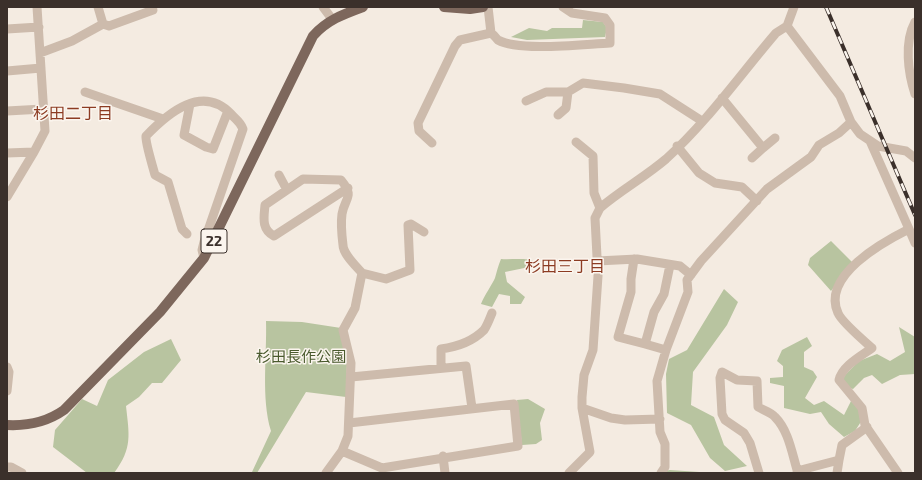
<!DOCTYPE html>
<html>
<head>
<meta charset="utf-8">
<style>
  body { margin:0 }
  #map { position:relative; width:922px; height:480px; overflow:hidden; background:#f4ebe1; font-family:"Exo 2",sans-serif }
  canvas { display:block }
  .frame { position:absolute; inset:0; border:8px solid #3b302b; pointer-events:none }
</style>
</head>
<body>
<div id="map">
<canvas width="922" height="480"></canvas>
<div class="frame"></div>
</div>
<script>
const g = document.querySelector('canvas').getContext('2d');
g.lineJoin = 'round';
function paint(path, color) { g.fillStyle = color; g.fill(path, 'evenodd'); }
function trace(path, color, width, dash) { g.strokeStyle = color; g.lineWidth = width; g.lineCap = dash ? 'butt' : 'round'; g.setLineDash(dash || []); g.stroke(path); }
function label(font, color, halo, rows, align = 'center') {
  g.font = font + ' "Exo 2","Noto Sans JP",sans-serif'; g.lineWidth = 3; g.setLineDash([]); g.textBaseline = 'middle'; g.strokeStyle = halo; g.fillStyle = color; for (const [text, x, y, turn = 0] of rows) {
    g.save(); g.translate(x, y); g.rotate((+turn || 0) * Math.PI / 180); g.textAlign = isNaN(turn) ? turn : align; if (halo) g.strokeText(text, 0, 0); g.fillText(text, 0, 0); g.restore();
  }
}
const green = new Path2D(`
  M583 20 603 22 607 28 605 37 527 40 511 37 529 28 547 31 552 28H582Z
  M831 241 853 263 831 291 808 265 810 258Z
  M501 259C512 260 526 257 536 262L534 266 505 272 507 282 525 297 521 304H510V296L499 294 492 307 481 304C484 296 493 283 495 278 497 271 498 266 501 259Z
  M724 289 738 302 727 325 693 372 691 405 714 417 724 445 747 466 725 471 710 458 691 425 667 413 666 374 669 359 687 350Z
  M266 321 302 322 341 328 347 363 346 397 306 392 257 473H253L252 472 271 431C261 398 267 356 266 321Z
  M899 327 915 337V374L900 375 882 384 872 375 864 378 853 389 846 387 843 377 859 361 877 354 890 361 905 352Z
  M807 337 812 346 804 352V367L813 371 817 377 805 398 814 405 824 401 844 415 851 401 858 405 862 420 855 431 844 437 829 424 821 412 810 414 784 408V386L770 383V378L783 377V366L777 361 782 350Z
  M171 339 181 360 162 383H152L139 397 126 406C129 434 133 448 114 473H87L53 447 55 430 82 399 97 406 108 380 144 352Z
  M528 399 545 409 540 423 542 440 536 444 522 445 517 400Z
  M670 470 714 473H655Z`);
const minor = new Path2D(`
  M98 7 103 24
  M323 7 332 19
  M488 7 491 33C494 35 496 38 498 40 519 52 585 44 610 43V25L605 18 572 13 563 7
  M794 7 787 26 840 96 851 122 860 134 878 146 906 151 915 158
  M915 22C904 42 908 73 915 94
  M7 29 39 27
  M40 53 72 41 103 24 109 26 153 10 151 7
  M7 71 41 68
  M85 92 163 119
  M722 98 763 148 752 158
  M526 101 546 92H568L583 83 624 88 660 94 702 121
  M190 104 184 135 206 147 213 149 228 111
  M7 111 43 109
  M558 115 566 108 568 92
  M870 141 909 229C883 242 821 276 838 313 841 321 864 341 872 348 861 356 842 366 839 380L862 408 865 425 898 473
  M432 143 419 131 418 123 455 46 460 40 491 33
  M677 146 699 173 715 183 742 187 757 201
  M763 148 775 138
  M7 153 34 152
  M279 175 287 190
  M7 197 34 152 45 131 37 7
  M600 208C621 190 645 177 666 159 707 122 740 75 776 33L787 26
  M909 229 915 243
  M187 234 182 229 168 182 155 175C153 167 145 142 146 136 168 113 202 84 231 114 236 120 240 121 243 129L204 242 202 250 204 258
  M634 259 631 279V292L618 337 645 344 654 312 664 294 670 265
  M597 261 637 259 680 266 691 275
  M362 273 386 279 410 270 408 225 411 224 424 232
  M645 344 666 350
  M7 367 9 372 7 391
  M441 368V349C456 347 472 342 484 330 487 326 490 318 492 313
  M351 377 466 366 472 408
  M582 408 611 418 625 420 660 419
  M342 451 382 468 518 446 514 404 349 423
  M443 456 445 473
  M7 467H11L22 473
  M797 471 839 460 842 445 867 427
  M326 473 342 451 348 436 351 363 343 330 355 308 362 273C356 266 343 254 343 245 342 237 341 221 342 214 345 197 355 197 341 180L303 179 265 205C264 217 261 229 274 236L348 188
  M569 473 590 452 582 408V397L584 375 593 350 598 276 595 218 600 208 594 193 593 156 576 142
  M661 473 665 467V444L660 432 657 381 666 350 688 292 687 280 701 261 767 189 811 157 819 145 839 133 851 122
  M759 473 750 443 744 433 725 420 722 414 720 378 722 372 737 380 757 381 758 407C763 410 771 412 775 417 789 431 792 454 798 473
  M837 473 839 460`);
const primary = new Path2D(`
  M444 7 470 9 483 7
  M7 425C27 426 47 422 64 410L160 312 204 258 313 36C327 20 344 14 363 7`);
const rail = new Path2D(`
  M826 7 915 215`);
const shields = [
  [214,241,26]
];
const shieldNames = [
  ["22",214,241]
];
const parkNames = [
  ["杉田長作公園",301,357]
];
const neighbourhoodNames = [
  ["杉田二丁目",73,114],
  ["杉田三丁目",565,267]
];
paint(green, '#b8c4a0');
trace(minor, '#cdbbac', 9);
trace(primary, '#7d675c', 10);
trace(rail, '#3b302b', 4);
trace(rail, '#fbf5ee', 2.5, [8]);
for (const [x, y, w] of shields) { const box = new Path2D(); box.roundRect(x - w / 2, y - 12, w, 24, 3); g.fillStyle = '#fbf5ee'; g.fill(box); trace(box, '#3b302b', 1); }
label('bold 14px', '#3b302b', null, shieldNames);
label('15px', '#4a5a2e', '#fbf5ee', parkNames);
label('16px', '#8c3b22', '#fbf5ee', neighbourhoodNames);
</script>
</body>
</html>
